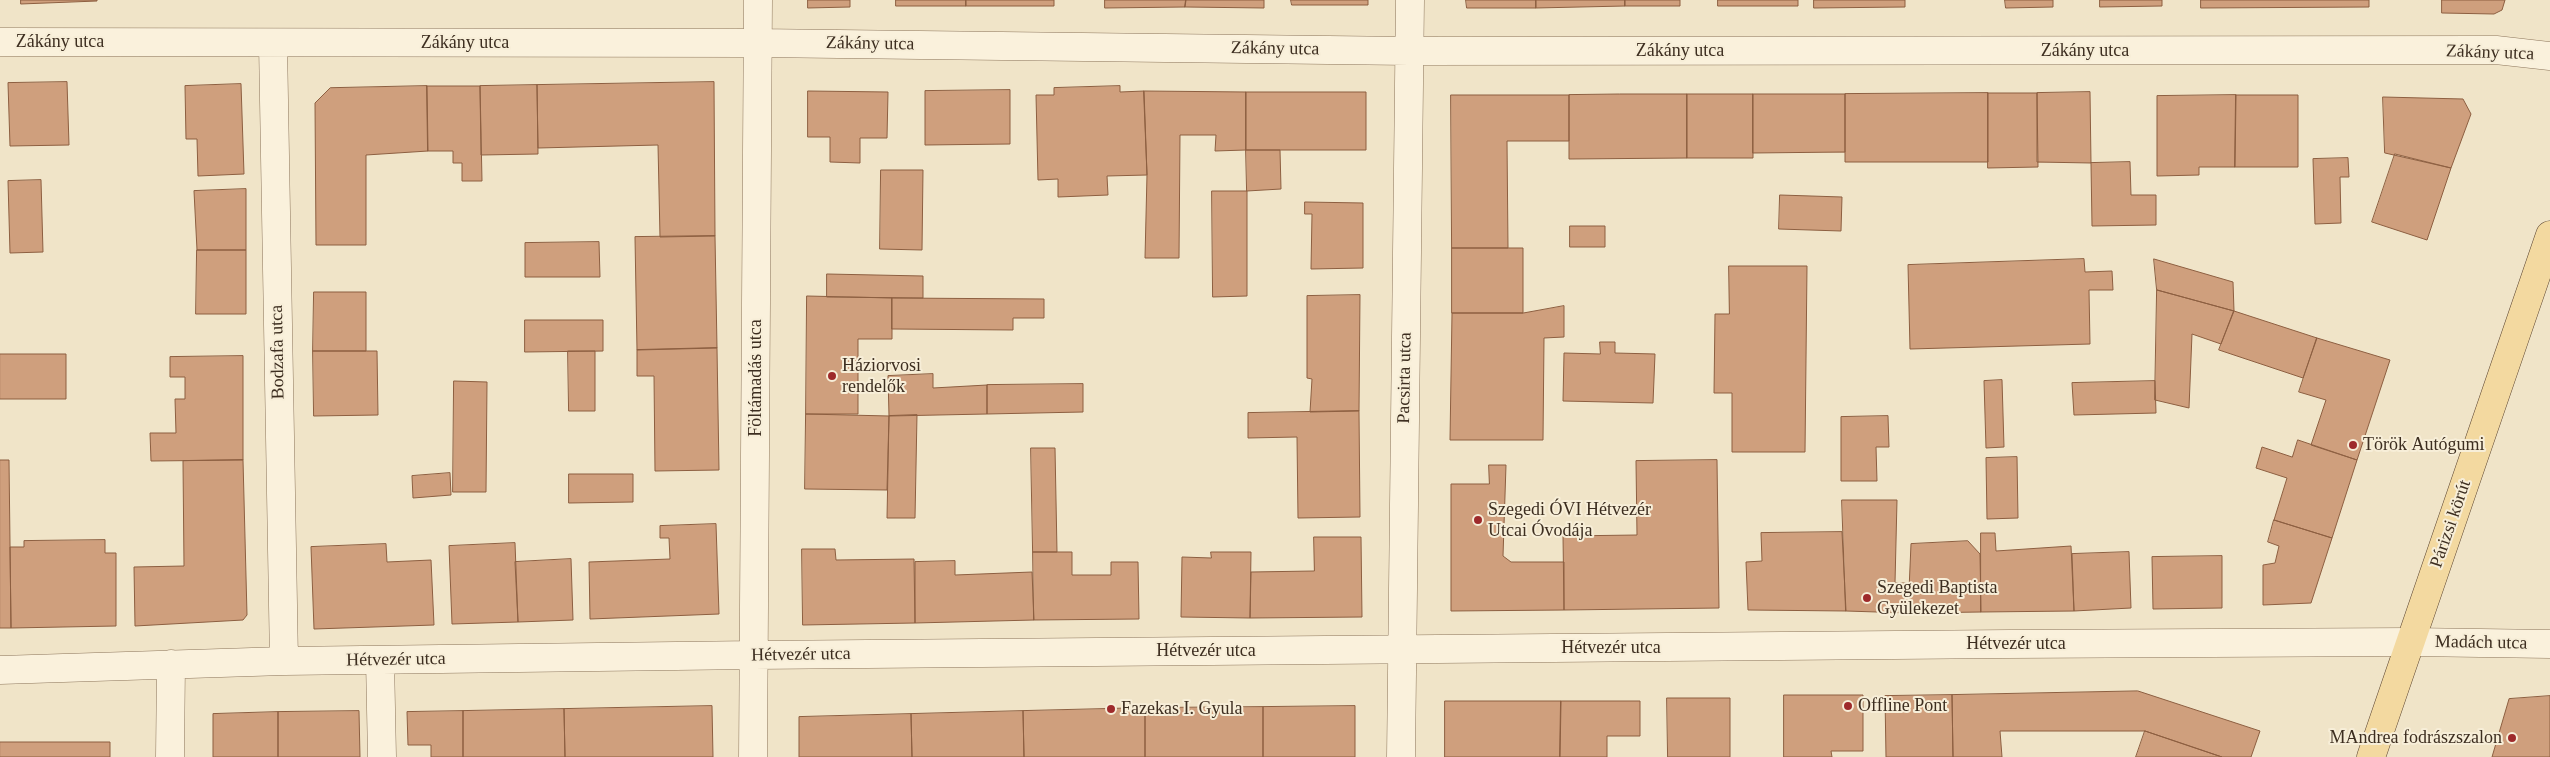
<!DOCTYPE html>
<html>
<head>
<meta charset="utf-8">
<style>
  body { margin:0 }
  canvas { display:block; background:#f0e4c8 }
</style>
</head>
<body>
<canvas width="2550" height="757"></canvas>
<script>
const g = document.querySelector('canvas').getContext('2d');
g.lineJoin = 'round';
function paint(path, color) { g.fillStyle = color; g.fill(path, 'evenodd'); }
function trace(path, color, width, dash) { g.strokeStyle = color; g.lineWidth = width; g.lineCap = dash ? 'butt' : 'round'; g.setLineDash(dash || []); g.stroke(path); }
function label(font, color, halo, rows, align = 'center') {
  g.font = font + ' "Times New Roman",serif'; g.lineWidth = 4; g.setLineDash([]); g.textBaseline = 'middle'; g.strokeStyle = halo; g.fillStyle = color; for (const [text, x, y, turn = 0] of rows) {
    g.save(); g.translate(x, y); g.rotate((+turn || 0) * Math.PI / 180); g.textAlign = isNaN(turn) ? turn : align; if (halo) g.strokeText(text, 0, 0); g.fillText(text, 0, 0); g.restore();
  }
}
const building = new Path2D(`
  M21 0H97V1L21 4Z
  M808 0H850V7L808 8Z
  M896 0H966V6H896Z
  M966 0H1054V6H966Z
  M1105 0H1186L1185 7 1105 8Z
  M1186 0H1264V8L1185 7Z
  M1291 0H1368V5H1292Z
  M1466 0H1536V8H1467Z
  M1536 0H1625V6L1536 8Z
  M1625 0H1680V6H1625Z
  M1718 0H1798V6H1718Z
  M1814 0H1905V7L1814 8Z
  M2005 0H2053V7L2006 8Z
  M2100 0H2162V6L2100 7Z
  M2201 0H2369V7L2201 8Z
  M2442 0H2505L2502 10 2494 14 2442 13Z
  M67 82 69 145 10 146 8 83Z
  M714 82 715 236 660 237 658 145 538 148 537 85Z
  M241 84 244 174 198 176 197 139H186L185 86Z
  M537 85 538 154 481 155 480 86Z
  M427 86H480L482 181H462V163H453V151H428Z
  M427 86 428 151 366 155V245H316L315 103 330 88Z
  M1120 86V92L1144 91 1147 175 1107 176 1108 195 1058 197V179L1038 180 1036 95H1054V88Z
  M1010 90V144L925 145V91Z
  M808 91 888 92 887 138H860V163L830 162V137H808Z
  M1144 91 1246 92V150L1215 151 1216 135H1180L1179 258H1145L1147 175Z
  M1246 92H1366V150H1246Z
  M2090 92 2091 163 2037 162V93Z
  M1988 93H2037L2038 167 1988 168Z
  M1988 93V162H1845V94Z
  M1620 94H1687V158L1569 159V95Z
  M1687 94H1753V158H1687Z
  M1753 94H1845V152L1753 153Z
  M1451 95H1569V141H1507L1508 248H1452Z
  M2236 95H2298V167H2235Z
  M2236 95 2235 167H2199V175L2157 176V96Z
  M2383 97 2463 99 2471 114 2451 168 2385 153Z
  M1246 150H1280L1281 189 1247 191Z
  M2395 154 2451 168 2427 240 2372 222Z
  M2348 158 2349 177H2340L2341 223 2315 224 2313 159Z
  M2130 162 2131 195H2156V225L2092 226 2091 163Z
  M881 170H923L922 250 880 249Z
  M41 180 43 252 10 253 8 181Z
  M246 189V250H197L194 191Z
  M1212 191H1247V296L1213 297Z
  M1780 195 1842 197 1841 231 1779 229Z
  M1305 202 1363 203V268L1311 269 1312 214H1305Z
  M1570 226H1605V247H1570Z
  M715 236 717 348 637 350 635 237Z
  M599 242 600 277H525V243Z
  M1452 248H1523V313H1452Z
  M197 250H246V314H196Z
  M2084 259 2085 272 2112 271 2113 290H2089L2090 344 1910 349 1908 265Z
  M2154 259 2233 282 2234 311 2157 290Z
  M1729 266H1807L1805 452H1732V393H1714L1715 314H1729Z
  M827 274 923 276V298L827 297Z
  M2157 290 2234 311 2221 344 2192 334 2189 408 2155 400Z
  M314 292H366V351H313Z
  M1360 295 1359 411 1310 412 1312 379 1307 378V296Z
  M807 296 892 298V339H858V414H806Z
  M892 298 1044 299V318H1013V330L892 329Z
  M1564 306V337L1544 338 1543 440H1450L1452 313H1523Z
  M2234 311 2317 338 2303 378 2219 350Z
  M525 320H603V351L525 352Z
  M2317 338 2390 360 2357 460 2311 445 2326 400 2299 392Z
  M1600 342H1615V353L1655 354 1653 403 1563 401 1564 353 1600 354Z
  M717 348 719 470 655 471 654 376H637V350Z
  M313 351H377L378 415 314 416Z
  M568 351H595V411H569Z
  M0 354H66V399H0Z
  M243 356V460L151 461 150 433H176L175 399H185V377H170V357Z
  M933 374V388L987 385V414L889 416 888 376Z
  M2002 380 2004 447 1986 448 1984 381Z
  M454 381 487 382 486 492H453Z
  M2155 381 2156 413 2074 415 2072 383Z
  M1083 384V412L987 414V385Z
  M1359 411 1360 517 1298 518 1297 437 1248 438V413Z
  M806 414 889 416 887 490 805 489Z
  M917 415 915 518H887L889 416Z
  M1888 416 1889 447H1876L1877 481H1841V417Z
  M2298 440 2357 460 2332 538 2274 520 2287 478 2256 468 2262 447 2292 457Z
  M1031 448H1055L1057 552H1033Z
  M2017 457 2018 518 1987 519 1986 458Z
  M0 460H9L11 628H0Z
  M243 460 247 615 243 620 135 626 134 567 184 566 183 461Z
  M1717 460 1719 608 1564 610 1563 536 1637 535 1636 461Z
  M1489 465H1506L1503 556 1511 562H1564V610L1451 611V484H1489Z
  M450 473 451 495 413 498 412 476Z
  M569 474H633V502L569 503Z
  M1842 500H1897L1895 583H1909L1908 613 1846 611Z
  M2274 520 2332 538 2311 603 2263 605V565L2275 563 2279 546 2268 542Z
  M716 524 719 614 590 619 589 562 670 559 669 538H660V526Z
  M1842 532 1846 611 1748 610 1746 562 1762 561 1761 533Z
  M1981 533H1995L1996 551 2071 546 2074 611 1981 612Z
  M1314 537H1361L1362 617 1250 618 1251 572 1314 571Z
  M105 540V553H116V626L11 628 10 547H24V541Z
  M1968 541 1980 554 1981 612 1908 613 1911 544Z
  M515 543 518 622 452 624 449 546Z
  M386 544 387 562 431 560 434 625 314 629 311 547Z
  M802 549H835L836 560 914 559 915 623 803 625Z
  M1033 552H1072V575H1111V562H1138L1139 619 1034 620Z
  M1211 552H1251L1250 618 1181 617 1182 557 1211 558Z
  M2129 552 2131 608 2074 611 2072 554Z
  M2222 556V608L2153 609 2152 557Z
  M571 559 573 620 518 622 515 562Z
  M955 561V575L1032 572 1034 620 915 623V562Z
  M2138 691 2260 731 2251 757H2222L2145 731H2000L2002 757H1953L1952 695Z
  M1784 695H1863V751H1831L1832 757H1784Z
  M1952 695 1953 757H1886L1885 696Z
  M2550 696V757H2492L2509 699Z
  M1667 698H1730V757H1668Z
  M1445 701H1561L1560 757H1445Z
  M1561 701H1640V736H1607V757H1560Z
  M712 706 713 757H565L564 709Z
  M1355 706V757H1263V707Z
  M1263 707V757H1145V708Z
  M1145 708V757H1024L1023 711Z
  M564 709 565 757H463V711Z
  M359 711 360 757H278V712Z
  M463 711V757H431V745H408L407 712Z
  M1023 711 1024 757H912L911 714Z
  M278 712V757H213V714Z
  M911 714 912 757H799V717Z
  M2145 731 2222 757H2136Z
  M0 742H110V757H0Z`);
const minor = new Path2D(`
  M0 42 757 43 1409 51 2496 50 2550 56
  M273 44 284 661
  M380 660 382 757
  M0 670 284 661 754 655 2009 644 2411 642 2550 644
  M170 757 171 664
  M753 757 758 0
  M1401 757 1410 0`);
const major = new Path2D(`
  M2371 757 2550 235`);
const markers = [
  [832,376,5,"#9e2a2b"],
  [2353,445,5,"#9e2a2b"],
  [1478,520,5,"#9e2a2b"],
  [1867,598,5,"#9e2a2b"],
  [1848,706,5,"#9e2a2b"],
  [1111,709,5,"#9e2a2b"],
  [2512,738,5,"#9e2a2b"]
];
const streetNames = [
  ["Zákány utca",60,42],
  ["Zákány utca",465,43],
  ["Zákány utca",870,44,1],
  ["Zákány utca",1275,49,1],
  ["Zákány utca",1680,51],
  ["Zákány utca",2085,51],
  ["Zákány utca",2490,53,2],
  ["Bodzafa utca",278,352,-91],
  ["Föltámadás utca",756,378,-90],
  ["Pacsirta utca",1405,378,-89],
  ["Párizsi körút",2451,524,-71],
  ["Madách utca",2481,643,1],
  ["Hétvezér utca",2016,644],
  ["Hétvezér utca",1611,648],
  ["Hétvezér utca",1206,651],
  ["Hétvezér utca",801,655,-1],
  ["Hétvezér utca",396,660,-1]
];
const poiNames = [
  ["Háziorvosi",842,366],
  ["rendelők",842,387],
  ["Török Autógumi",2363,445],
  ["Szegedi ÓVI Hétvezér",1488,510],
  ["Utcai Óvodája",1488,531],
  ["Szegedi Baptista",1877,588],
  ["Gyülekezet",1877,609],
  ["Offline Pont",1858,706],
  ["Fazekas I. Gyula",1121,709],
  ["MAndrea fodrászszalon",2502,738,"right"]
];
paint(building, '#cf9f7d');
trace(building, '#8d5f41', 1);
trace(minor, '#8d765c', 29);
trace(major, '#5b4430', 29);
trace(minor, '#faf1dc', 28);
trace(major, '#f3d9a0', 28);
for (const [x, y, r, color] of markers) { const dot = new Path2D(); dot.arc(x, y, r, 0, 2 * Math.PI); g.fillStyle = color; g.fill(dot); trace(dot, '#f7eed8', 2); }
label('18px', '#3d2e20', '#f7eed8', streetNames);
label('18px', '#3d2e20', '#f7eed8', poiNames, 'left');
</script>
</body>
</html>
